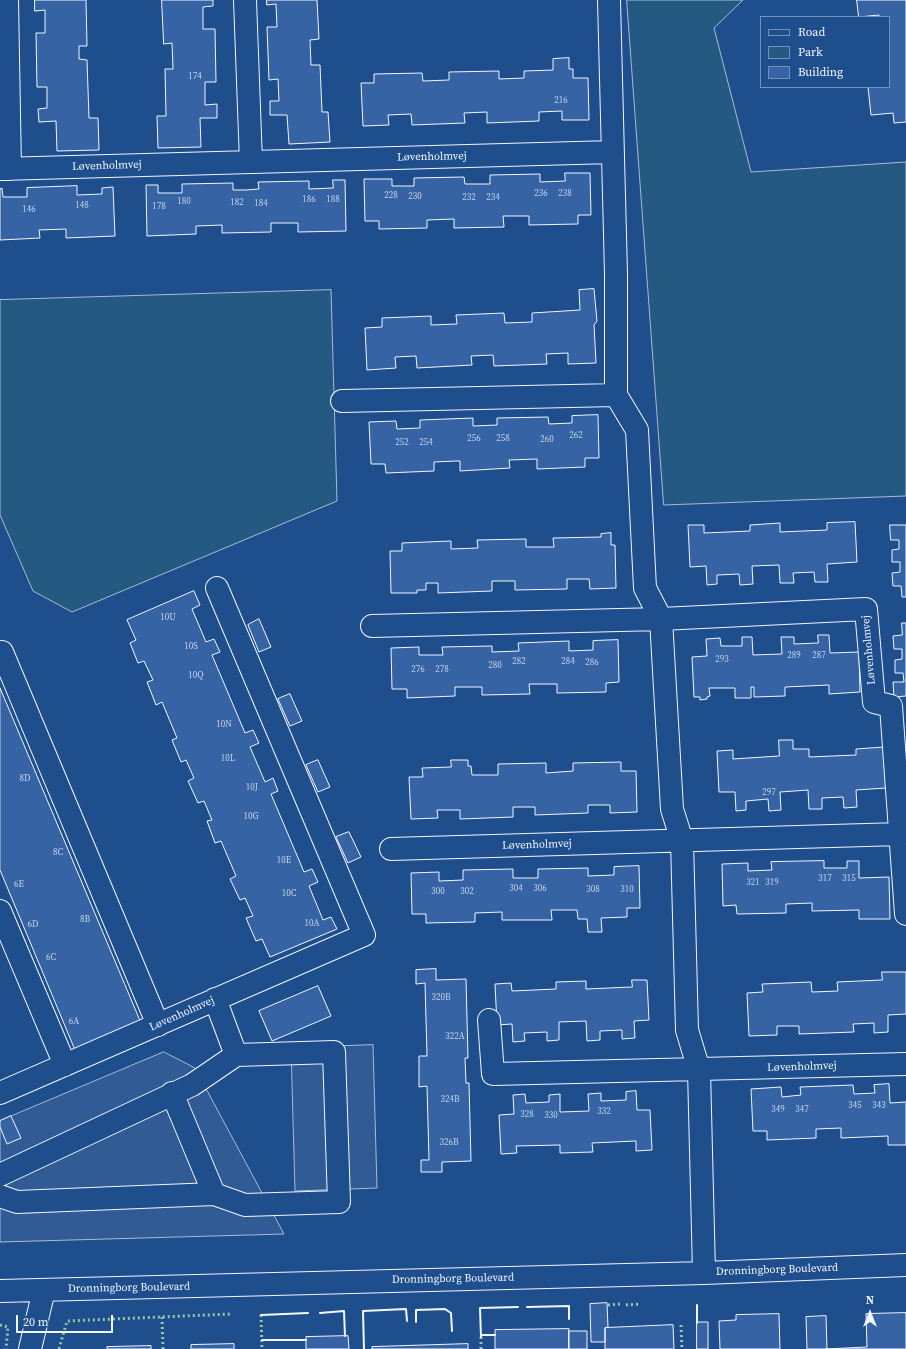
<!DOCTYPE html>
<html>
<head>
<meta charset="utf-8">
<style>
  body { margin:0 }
  #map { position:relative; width:906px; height:1349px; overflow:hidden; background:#1f4e8c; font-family:"Source Serif 4",serif }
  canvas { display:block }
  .legend { position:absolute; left:760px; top:16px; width:130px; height:72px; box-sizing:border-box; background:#1f4e8c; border:1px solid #7391ba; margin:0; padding:5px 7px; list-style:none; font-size:12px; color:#f2f6ff }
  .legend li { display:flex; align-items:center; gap:8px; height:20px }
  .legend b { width:20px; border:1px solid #7391ba }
  .north { position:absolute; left:850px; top:1293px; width:40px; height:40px; -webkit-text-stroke:3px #1f4e8c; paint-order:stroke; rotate:0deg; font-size:11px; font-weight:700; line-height:16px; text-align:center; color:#f2f6ff }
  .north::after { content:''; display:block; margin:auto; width:14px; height:18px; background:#f2f6ff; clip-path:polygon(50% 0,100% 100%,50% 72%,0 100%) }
  .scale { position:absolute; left:16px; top:1315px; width:97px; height:18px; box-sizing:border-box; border:2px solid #f2f6ff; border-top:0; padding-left:5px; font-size:12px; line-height:14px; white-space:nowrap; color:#f2f6ff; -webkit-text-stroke:3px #1f4e8c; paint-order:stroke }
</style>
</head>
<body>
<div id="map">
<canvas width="906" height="1349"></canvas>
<ul class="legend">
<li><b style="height:5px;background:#1f4e8c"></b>Road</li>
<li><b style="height:11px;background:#245a82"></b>Park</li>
<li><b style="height:11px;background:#3563a3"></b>Building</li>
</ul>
<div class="north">N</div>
<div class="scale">20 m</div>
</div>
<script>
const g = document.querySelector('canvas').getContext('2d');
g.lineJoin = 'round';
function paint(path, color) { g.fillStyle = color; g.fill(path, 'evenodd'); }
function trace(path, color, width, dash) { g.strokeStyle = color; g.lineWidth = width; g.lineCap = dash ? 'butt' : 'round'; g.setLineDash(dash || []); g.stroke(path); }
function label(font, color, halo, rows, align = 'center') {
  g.font = font + ' "Source Serif 4",serif'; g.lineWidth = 3; g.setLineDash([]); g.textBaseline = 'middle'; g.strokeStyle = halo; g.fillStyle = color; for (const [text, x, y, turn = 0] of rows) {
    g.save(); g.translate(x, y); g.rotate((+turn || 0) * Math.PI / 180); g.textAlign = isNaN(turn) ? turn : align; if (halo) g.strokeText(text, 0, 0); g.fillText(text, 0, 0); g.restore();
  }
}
const green = new Path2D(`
  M627 0H743L714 28 751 172 906 162V496L664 505Z
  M331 290 337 501 72 612 33 591 0 515V300Z`);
const parking = new Path2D(`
  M373 1045 377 1188 295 1191 291 1048Z
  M164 1052 195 1068 284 1234 0 1242V1121Z`);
const building = new Path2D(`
  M35 0H86L87 46H79V59L87 60 89 118H98L99 150 57 151 56 121 39 122 38 109 47 108V87H37L36 33H45V10L35 11Z
  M162 0H213V6L203 7V29H215L216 82H205V105L217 104V118H200L201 147 158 148 157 116H166L165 69H173L172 43 164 44Z
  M267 0H317L319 39 310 40 311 65H320L322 112H328L330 142 289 144 287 115H270V101H279L278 79 269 80 267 27H277L276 4 267 5Z
  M857 0H906V122L894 123 893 113 871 115 868 87H889V17H879V15L859 17Z
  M569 58V69H573V78H588L589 120H562V111L539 112V121L487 123V112L464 113 465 123 412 125 411 114 388 115 389 125 363 126 361 83H374V74L422 73 423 81 449 80V72L499 71V79L524 78V71L553 70V59Z
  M565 173H590L591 215H578V224L529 225V216H503L504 227 454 228V219L427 220V228L379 229V221H365L364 179H392V186H414V178L464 177 465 184H490V175L540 174V182L565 181Z
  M333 180H345L346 231 298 232V223H271V232L222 233V225L196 226V234L147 236 146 185H158V193H182V184L233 183V190H246L259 189 258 182 309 181V189L333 188Z
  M77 186V195L102 194V188L113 187 115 236 66 238V229L39 230 40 238 0 240V189L2 188 3 197H27V188Z
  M594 289 597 321 594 325 596 363 568 364V353L546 354 547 364 494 366 493 355 471 356 472 365 417 368 416 356 395 357 396 368 367 370 365 328 382 327V318L431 316V325L457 324 456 315 504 313 505 323 532 322V313L580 310 579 290Z
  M598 415 599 458H585V467L537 469V459L509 460 510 468 460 471V461H456L434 462V471L386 473 385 464H371L369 422 396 421 397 429 420 428V420L473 418V426L497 425V418L548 417 549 424 572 423V416Z
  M855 522 857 562 827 564 828 582H815L814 572 793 573 794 583H780L779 565 752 566 753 584 740 585 739 574 717 575V584L707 585 706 566 690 567 688 525H704V533L750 531V525L780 523V532L827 530V523Z
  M890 525H906V597H902L901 586H893L892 573 900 572V562H892V550L899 549V540H891Z
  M611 533V545H615L616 588 590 589 589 579H567V589L515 590V581H492V591L438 593V583H426V590H417V593H391L390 551H402V543L451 541V549L478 548 477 540 526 539V547H554L553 538 601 537V534Z
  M194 591 200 605 192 609 206 642 214 639 220 652 212 655 245 733 253 730 259 743 250 747 265 782 273 778 278 791 271 794 304 872 312 869 318 882 309 886 323 920 331 917 337 929 270 957 262 939 256 941 246 918 253 916 245 898 240 900 230 879 236 876 221 841 215 843 207 821 212 820 204 801 198 803 188 781 194 778 186 760 181 762 172 740 177 738 162 702 156 705 147 682 153 680 144 661 138 663 130 643 136 640 127 620Z
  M259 619 271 647 259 652 248 625Z
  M902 623H906V696L894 697 893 682H904L903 673H895V660L902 659V649H894L893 636 902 635Z
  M818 635H829L830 653 859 652 860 692 829 694V685L785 687V696L754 697V687H751V698H735V688H709L710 696 707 697V699L700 700V697H694L692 657 707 656 706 639 720 638 721 646H742V637H752L753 655 782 654 781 637H794V644L818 643Z
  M618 640 619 682 606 683V692L557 693V684H529L530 694 482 695V687H455V696L407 698V689H392L391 648 419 647V655H443L442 647 492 646V652L519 651 518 643 569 641V651L593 650V641Z
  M0 688 141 1023 75 1050 0 870Z
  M290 694 302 721 290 726 278 699Z
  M779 740H793V749H809V757L856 755V749L884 747 886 788 856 790 857 807 844 808 843 797 822 798V809H809L808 790 780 792 781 810 769 811 768 799 746 801V810L736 811 735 792H719L717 751 733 750V759L779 756Z
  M318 760 330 787 318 792 306 765Z
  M451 760H468V766H471L472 775H498V764L546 763V773L573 771V763L621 762V771H636L637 812 610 813V805H588V813L535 815V807H513V817L460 819V810H437L438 818 411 819 409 777H423L422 768 451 767Z
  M349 832 361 857 348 863 336 837Z
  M824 861V868H847V861H859V878L889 877 890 919H859V910L812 911V903L786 904V913L737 914 736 905 723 906 722 864 748 863V871L772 870 771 862Z
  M639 866 640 908H627V917L601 918 602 932H588L587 919H578L577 910H551L552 920H502V912L475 913V922L426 923V914H412L411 873 439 872V881L463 880V870L513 869V878H538V869L588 868V876L614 875V867Z
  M436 969V980L466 979 468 1058H465L466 1083H469L471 1161 442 1162V1172H421V1160H429L427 1086 419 1087V1056H427L425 983 416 984V970Z
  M882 972H906V1014L888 1015V1032L874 1033V1023L853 1024 854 1032 799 1034V1026H777V1035L749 1036 747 993 763 992 762 984 811 982 812 992 838 991 837 982 882 980Z
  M632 980H647L649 1020 634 1021 635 1038 622 1039V1030L600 1031V1040L587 1041 586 1021 559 1022V1040L547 1041V1032L524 1033 525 1041 513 1042 512 1024 497 1025 495 984 511 983 512 991 556 989V982L586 981V989L632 987Z
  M318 986 331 1016 272 1041 259 1011Z
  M889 1084 890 1103 906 1102V1145H888V1136L841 1138V1128L816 1129V1138L767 1140V1131H753L751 1089 781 1087 782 1097 801 1095 800 1087 853 1085 854 1094 875 1093 874 1085Z
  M636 1091 637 1110H650L652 1150 636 1151V1141L592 1143 593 1152 560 1153V1145L516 1146 517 1153 501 1154 499 1115 514 1114 513 1095 525 1094 526 1103 549 1102V1095L560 1094V1112L589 1111 588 1094 601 1093V1101L626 1100V1092Z
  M11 1116 21 1138 7 1144 0 1127V1121Z
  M607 1303 608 1327 605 1328V1342H591L590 1304Z
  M906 1313V1349H825L867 1347 866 1314Z
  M779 1314 780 1349H720L719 1321 736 1320V1315Z
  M826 1316 827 1349H807L806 1317Z
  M697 1322H708V1349H697Z
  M673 1325 674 1349H605V1328Z
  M569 1329V1349H495V1330Z
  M569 1331H587V1349H569Z
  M348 1336 349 1349H306V1337Z
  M234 1344V1349H191V1345Z
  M468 1344V1349H372V1347Z
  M151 1346V1349H107V1347Z`);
const minor = new Path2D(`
  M7 0 10 169
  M245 0 251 162
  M609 0 616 274V395L637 430 645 588 661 619 672 809 682 841 687 1030 699 1070 704 1273
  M0 169 612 152
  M342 401 616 395
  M372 626 661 619 866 609 874 702 891 706 906 914
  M2 652 158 1025
  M391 849 900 834
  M0 911 65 1065
  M489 1020 493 1074 906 1064
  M0 1093 364 935 217 588
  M172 1093 214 1194 245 1205 339 1202 334 1052 236 1055
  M0 1175 192 1085 236 1055 215 999
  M0 1196 17 1202 214 1194
  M0 1291 704 1273 906 1265
  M30 1349 44 1290`);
const hedge = new Path2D(`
  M608 1305 620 1304
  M626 1305 641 1304
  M261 1315 262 1349
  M162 1317 163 1349
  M0 1325 8 1327 6 1349
  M681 1325 682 1349
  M481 1337V1349
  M59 1349 67 1321 231 1314`);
const wall = new Path2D(`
  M697 1305V1323
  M527 1307 569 1306V1319
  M320 1313 344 1311 345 1336
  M261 1315 308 1313
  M416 1322V1310L445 1309 451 1313 452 1331
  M481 1335H495
  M481 1337 480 1308 518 1307
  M262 1340H306
  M364 1349 363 1311 406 1309 407 1321`);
const numberNames = [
  ["174",195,77],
  ["216",561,101],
  ["236",541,194],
  ["238",565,194],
  ["228",391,196],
  ["230",415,197],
  ["232",469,198],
  ["234",493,198],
  ["186",309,200],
  ["188",333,200],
  ["180",184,202],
  ["182",237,203],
  ["184",261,204],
  ["148",82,206],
  ["178",159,207],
  ["146",29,210],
  ["262",576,436],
  ["256",474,439],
  ["258",503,439],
  ["260",547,440],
  ["252",402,443],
  ["254",426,443],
  ["10U",168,618],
  ["10S",191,647],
  ["289",794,656],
  ["287",819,656],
  ["293",722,660],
  ["282",519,662],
  ["284",568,662],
  ["286",592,663],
  ["280",495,666],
  ["276",418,670],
  ["278",442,670],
  ["10Q",196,676],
  ["10N",224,725],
  ["10L",228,759],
  ["8D",25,779],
  ["10J",252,788],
  ["297",769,793],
  ["10G",251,817],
  ["8C",58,853],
  ["10E",284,861],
  ["317",825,879],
  ["315",849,879],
  ["321",753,883],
  ["319",772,883],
  ["6E",19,885],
  ["304",516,889],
  ["306",540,889],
  ["308",593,890],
  ["310",627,890],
  ["300",438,892],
  ["302",467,892],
  ["10C",289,894],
  ["8B",85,920],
  ["10A",312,924],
  ["6D",33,925],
  ["6C",51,958],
  ["320B",441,998],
  ["6A",74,1022],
  ["322A",455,1037],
  ["324B",450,1100],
  ["345",855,1106],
  ["343",879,1106],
  ["349",778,1110],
  ["347",802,1110],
  ["332",604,1112],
  ["328",527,1115],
  ["330",551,1116],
  ["326B",449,1143]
];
const streetNames = [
  ["Løvenholmvej",432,157,-1],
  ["Løvenholmvej",107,166,-2],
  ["Løvenholmvej",869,650,-95],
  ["Løvenholmvej",537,845,-2],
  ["Løvenholmvej",182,1014,-24],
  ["Løvenholmvej",802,1067,-2],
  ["Dronningborg Boulevard",777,1270,-2],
  ["Dronningborg Boulevard",453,1279,-1],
  ["Dronningborg Boulevard",129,1288,-1]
];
paint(green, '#245a82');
trace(green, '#a8bbd7', 1);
paint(parking, '#305b95');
trace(parking, '#a8bbd7', 1);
paint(building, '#3563a3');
trace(building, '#f2f6ff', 1);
trace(minor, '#f2f6ff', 24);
trace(minor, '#1f4e8c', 22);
trace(hedge, '#97c8a6', 3, [2, 3]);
trace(wall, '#f2f6ff', 2);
label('9px', '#c3d1e8', null, numberNames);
label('11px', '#f2f6ff', '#1f4e8c', streetNames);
</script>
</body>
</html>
